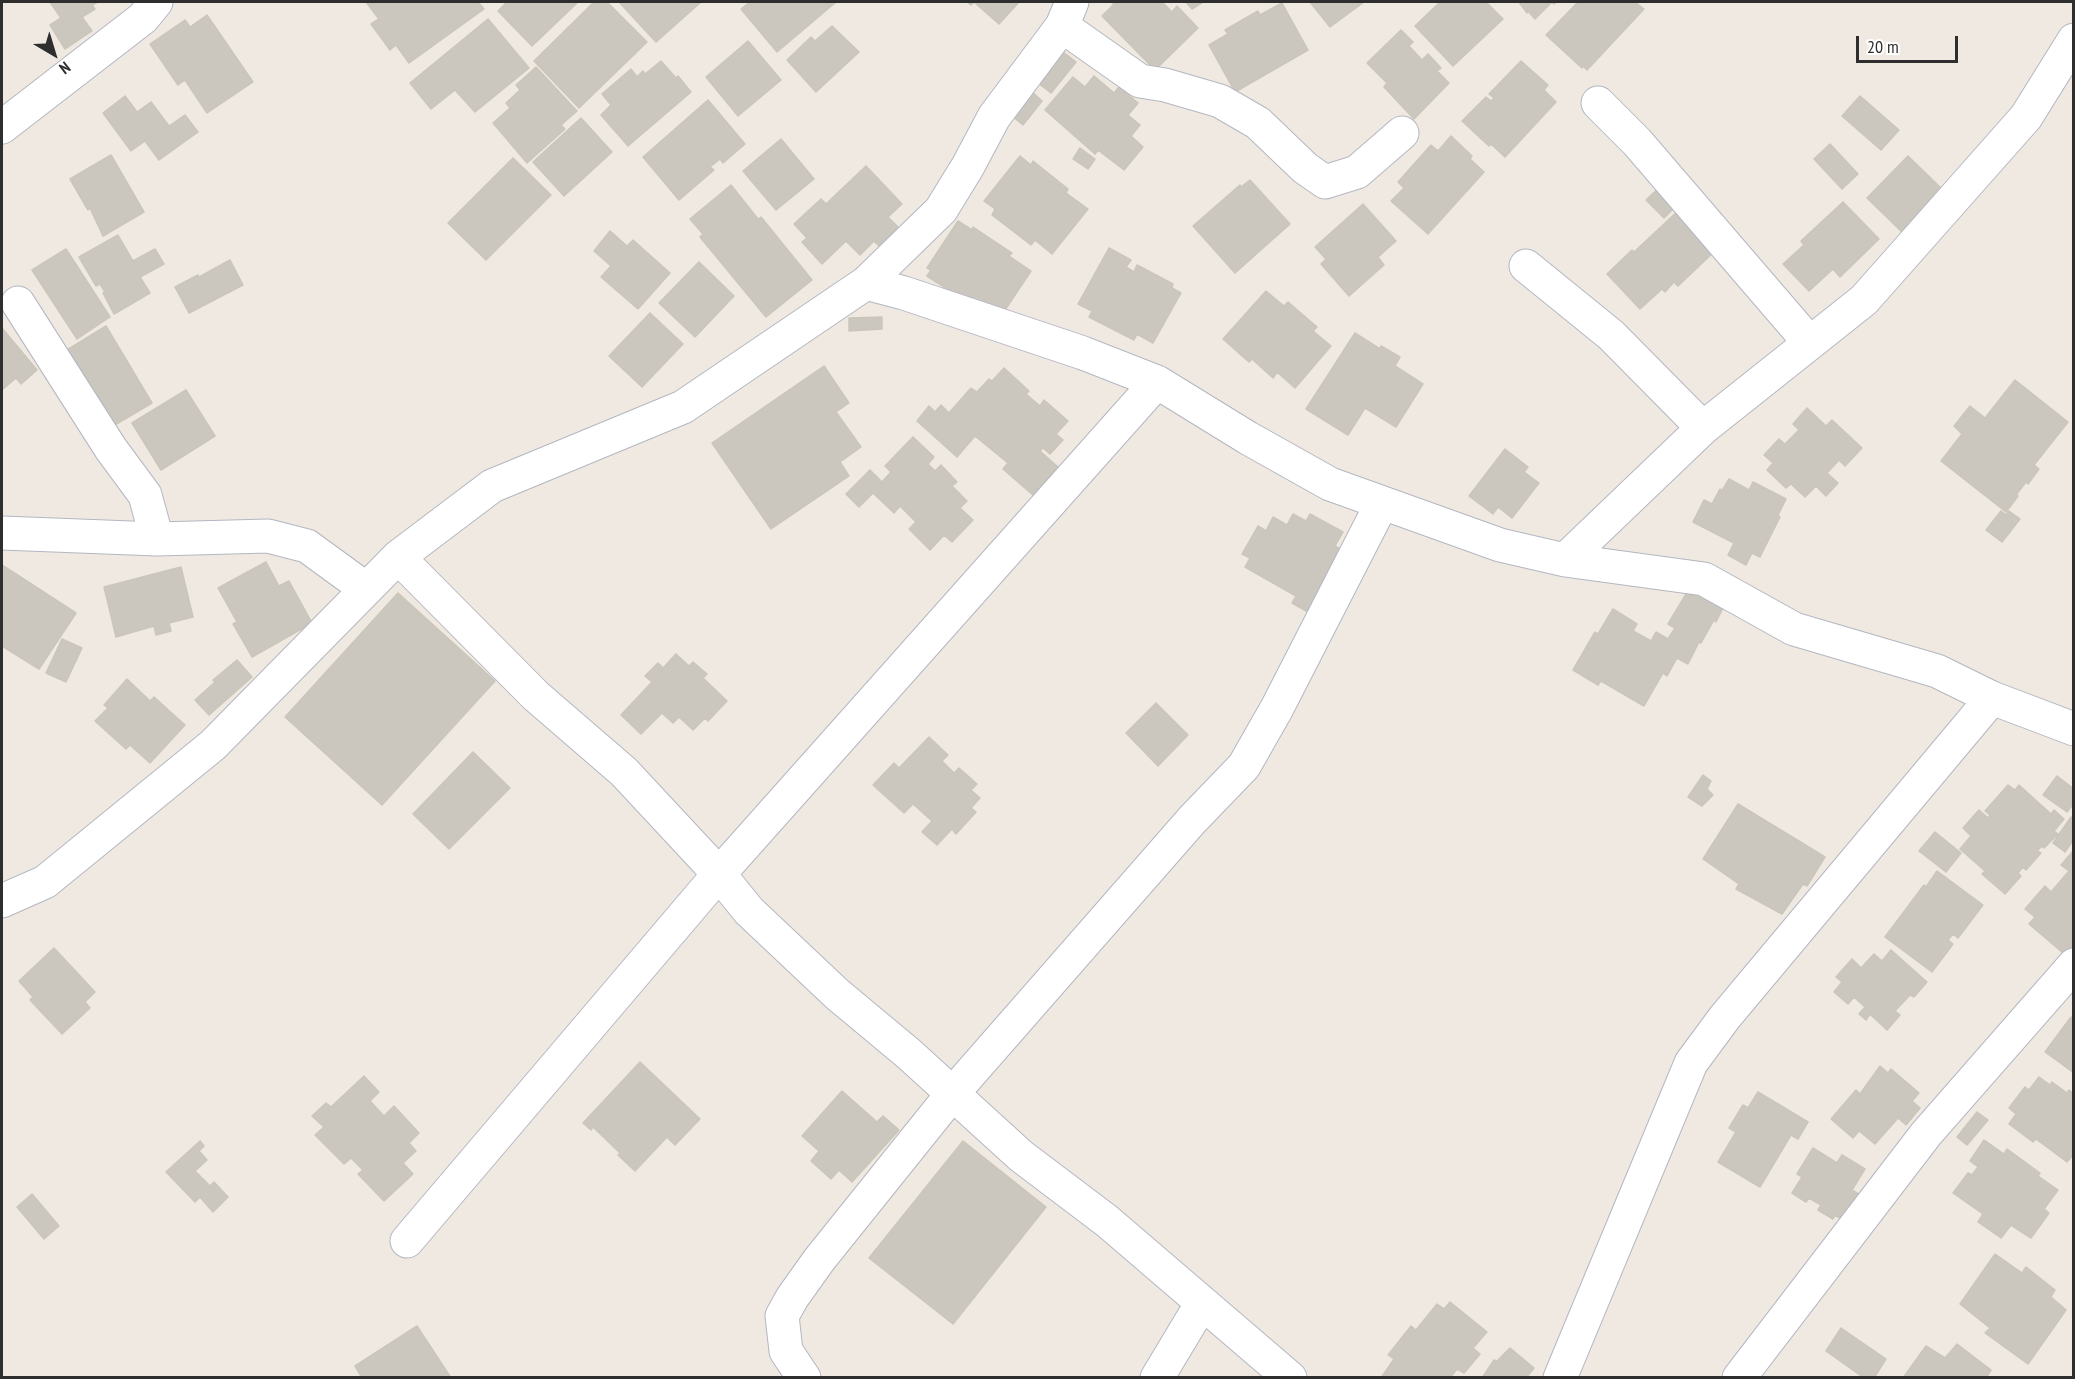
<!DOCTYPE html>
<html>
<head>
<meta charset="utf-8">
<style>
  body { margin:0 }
  #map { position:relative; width:2075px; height:1379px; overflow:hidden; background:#efe9e1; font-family:"PT Sans Narrow",sans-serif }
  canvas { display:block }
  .frame { position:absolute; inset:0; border:3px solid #2e2e2e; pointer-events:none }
  .north { position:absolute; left:24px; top:24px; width:60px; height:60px; -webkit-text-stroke:4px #fff; paint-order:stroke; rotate:142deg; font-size:16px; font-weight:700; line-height:24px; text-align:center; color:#2e2e2e }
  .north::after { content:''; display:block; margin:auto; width:21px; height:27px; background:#2e2e2e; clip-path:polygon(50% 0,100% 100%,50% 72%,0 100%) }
  .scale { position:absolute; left:1856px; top:36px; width:102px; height:27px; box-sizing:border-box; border:3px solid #2e2e2e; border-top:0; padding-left:8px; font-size:18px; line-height:21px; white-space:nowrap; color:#2e2e2e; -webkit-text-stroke:4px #fff; paint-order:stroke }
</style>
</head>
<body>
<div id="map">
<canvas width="2075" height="1379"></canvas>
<div class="frame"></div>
<div class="north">N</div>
<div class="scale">20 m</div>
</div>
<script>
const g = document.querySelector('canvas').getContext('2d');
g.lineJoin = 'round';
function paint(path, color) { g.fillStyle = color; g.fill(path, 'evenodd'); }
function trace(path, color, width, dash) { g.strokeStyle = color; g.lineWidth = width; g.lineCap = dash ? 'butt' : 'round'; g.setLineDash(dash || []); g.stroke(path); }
const building = new Path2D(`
  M50 2H98L92 5 95 9 82 17 92 31 65 49 50 25 61 18Z
  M366 2H478L484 9 409 63 396 45 390 50 371 24 379 19Z
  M507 2H578L532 46 498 11Z
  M594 2H607L647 42 579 108 534 61Z
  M619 2H701L656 42Z
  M750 2H836L777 52 741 9Z
  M967 2H1019L999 24 974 2 971 5Z
  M1111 2H1162L1172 12 1177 6 1198 28 1155 70 1102 16 1114 4Z
  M1186 2H1203L1192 9Z
  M1310 2H1364L1330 27Z
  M1440 2H1486L1503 19 1453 66 1415 26Z
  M1519 2H1557L1554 4 1552 2 1535 19 1528 11 1527 13Z
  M1578 2H1635L1644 9 1587 70 1583 66 1582 68 1546 35Z
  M1282 3 1308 50 1235 92 1209 45 1228 34 1225 30 1258 11 1260 15Z
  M207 15 253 82 207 113 185 80 178 85 150 44 185 20 190 27Z
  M488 19 529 68 475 112 455 90 431 109 410 83Z
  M832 26 859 52 816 92 787 60 811 37 815 41Z
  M1401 30 1413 42 1409 46 1422 60 1428 54 1441 68 1437 71 1449 83 1414 119 1384 87 1387 83 1367 63Z
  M748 41 781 80 738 116 706 77Z
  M1058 48 1076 62 1051 93 1033 79Z
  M661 61 676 78 678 76 691 92 628 146 601 115 611 105 602 94 631 69 637 77 643 71 645 74Z
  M1521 61 1548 85 1544 90 1556 102 1505 157 1491 144 1489 146 1462 121 1486 97 1491 101 1494 98 1489 94Z
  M536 67 577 111 561 125 565 129 527 163 493 123 510 108 506 103 520 90 516 85Z
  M1094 76 1114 93 1119 87 1138 103 1128 115 1140 125 1131 136 1143 147 1124 170 1098 150 1095 154 1045 110 1073 77 1085 87Z
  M1031 91 1042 101 1023 125 1011 115Z
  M125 96 137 112 151 102 169 126 185 115 198 132 159 160 145 141 131 151 103 113Z
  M1860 96 1899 130 1881 150 1842 116Z
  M708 100 745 144 723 163 720 159 710 167 714 170 679 200 643 157Z
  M581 118 612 152 564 196 533 162Z
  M1451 136 1472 156 1470 159 1484 172 1428 234 1391 201 1404 188 1398 182 1431 145 1438 151Z
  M781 139 814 179 776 210 743 171Z
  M1830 144 1858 174 1842 189 1814 159Z
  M1080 148 1095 159 1088 169 1073 159Z
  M111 155 144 212 103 236 90 208 88 210 70 179Z
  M1020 156 1031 165 1033 161 1068 189 1066 193 1088 209 1052 254 1035 240 1031 245 992 215 995 209 984 201Z
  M1908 156 1944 191 1903 233 1867 198Z
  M513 158 551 195 486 260 448 223Z
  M866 166 902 204 888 217 899 228 879 246 874 241 860 255 846 241 822 264 802 242 807 238 794 224 821 199 826 204Z
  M1250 180 1290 224 1235 273 1193 226 1240 185 1241 187Z
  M731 185 758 219 761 217 812 280 766 317 700 237 703 234 690 219Z
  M1662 185 1679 203 1664 218 1646 200Z
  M1843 202 1879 239 1840 277 1833 269 1809 291 1783 264 1804 245 1801 241Z
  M1363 204 1396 241 1378 257 1384 265 1349 296 1321 264 1326 259 1315 247Z
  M1679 210 1717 249 1678 286 1674 282 1665 292 1662 289 1640 309 1607 274 1632 250 1634 252Z
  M958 221 972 230 973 227 1012 253 1009 256 1031 271 1001 316 976 308 927 276 931 270 927 268Z
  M610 231 627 246 633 240 670 273 638 309 601 277 611 266 594 251Z
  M118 235 133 261 155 249 164 264 140 277 150 293 114 314 103 293 105 292 100 284 96 286 79 257Z
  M1109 248 1131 260 1126 267 1134 272 1137 265 1173 284 1172 288 1181 293 1153 343 1137 334 1134 340 1089 317 1092 311 1078 304Z
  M66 249 110 317 77 339 32 270Z
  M230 260 243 285 189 313 175 287 198 275 200 278 201 276Z
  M699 262 734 296 695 337 659 303Z
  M1266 291 1284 306 1288 302 1317 327 1313 331 1331 346 1295 388 1277 372 1273 378 1252 359 1249 362 1223 339Z
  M650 313 683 344 642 387 609 356Z
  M882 317V329L849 331V318Z
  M106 326 152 403 113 426 67 350Z
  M2 328 37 370 21 384 16 378 2 390Z
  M1355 333 1380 349 1381 346 1400 357 1395 366 1423 384 1396 427 1365 408 1348 435 1306 409Z
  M824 366 849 403 836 412 861 447 840 462 849 476 771 529 712 443Z
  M1004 368 1029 391 1026 394 1040 406 1044 400 1068 421 1056 434 1063 440 1050 454 1043 448 1040 451 1058 467 1033 495 1003 469 1008 463 975 436 957 457 917 421 929 406 935 412 941 405 949 413 971 388 977 392 989 379 992 381Z
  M2015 380 2068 422 2034 465 2039 469 2028 484 2026 482 2016 495 2018 496 2006 512 1941 461 1962 434 1954 426 1970 406 1985 418Z
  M186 390 215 436 161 470 132 423Z
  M1807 408 1826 426 1832 420 1862 448 1845 466 1839 460 1827 473 1838 483 1826 496 1816 486 1805 497 1791 484 1786 488 1767 470 1773 463 1764 455 1779 439 1785 444 1799 430 1793 424Z
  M913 437 934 457 928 464 935 471 941 465 957 482 952 486 967 501 960 508 973 520 952 542 944 535 930 550 909 529 916 522 900 506 894 513 873 493 859 507 846 494 870 470 882 482 891 472 885 466Z
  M1505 449 1528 467 1524 472 1539 483 1512 518 1498 507 1493 514 1469 496Z
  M1729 479 1749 490 1753 482 1786 499 1778 515 1780 517 1760 557 1752 553 1746 565 1728 555 1734 543 1693 522 1704 500 1712 504 1720 489 1722 491Z
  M2001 511 2006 515 2009 511 2020 519 2002 542 1986 530Z
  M1293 514 1306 521 1310 514 1343 532 1335 546 1348 554 1317 617 1292 603 1296 596 1245 567 1250 558 1242 554 1258 526 1266 531 1273 517 1287 525Z
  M266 562 279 586 289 581 312 623 252 657 233 624 237 622 218 588Z
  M2 565 76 613 39 669 2 646Z
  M181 567 193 617 169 623 171 631 156 635 154 626 116 637 104 587Z
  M1689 589 1706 599 1711 591 1723 608 1716 622 1714 620 1701 643 1699 642 1688 664 1677 658 1667 676 1663 673 1644 706 1601 681 1598 685 1573 670 1595 632 1598 634 1613 609 1637 624 1633 631 1651 641 1656 632 1668 639 1675 628 1668 624Z
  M398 593 495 681 382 805 285 717Z
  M62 639 82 648 66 682 46 673Z
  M676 654 689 666 693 662 707 674 703 678 727 701 708 721 705 718 693 730 679 717 673 723 662 713 641 734 621 715 652 682 645 676 658 663 663 668Z
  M237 660 252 677 209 715 195 700 215 682 213 680Z
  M127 679 150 701 154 697 185 725 150 763 130 745 126 749 95 721 108 708 104 705Z
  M1156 703 1188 735 1158 766 1126 733Z
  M929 737 948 755 942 761 954 773 959 768 977 784 971 790 980 798 971 808 976 812 956 834 952 829 937 845 922 832 932 821 913 804 904 813 873 785 894 763 899 768Z
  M473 752 510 788 449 849 413 814Z
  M1703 775 1711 781 1707 789 1713 795 1702 806 1688 797Z
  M2057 776 2074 789V803L2067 812 2043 795Z
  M2008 785 2015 790 2019 785 2051 814 2054 810 2064 819 2054 831 2058 834 2044 848 2042 846 2037 851 2041 853 2026 870 2023 867 2018 873 2021 876 2005 894 1982 874 1985 871 1960 849 1971 836 1963 828 1979 810 1988 818 1990 815 1985 811Z
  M1738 804 1825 857 1807 886 1803 884 1782 914 1736 889 1739 884 1703 859Z
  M2071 817 2074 819V839L2065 852 2053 843Z
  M1935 832 1961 853 1946 872 1919 851Z
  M2074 850V953L2069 958 2029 924 2035 917 2025 909 2045 886 2051 892 2069 871 2061 865Z
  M1937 871 1983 905 1958 938 1953 934 1948 940 1953 944 1932 972 1885 937 1924 885 1926 887Z
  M54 948 95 992 85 1002 90 1008 62 1034 30 1000 33 997 19 981Z
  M1891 950 1927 982 1914 997 1910 995 1895 1011 1900 1015 1887 1030 1870 1014 1866 1020 1859 1014 1865 1007 1854 997 1848 1004 1834 992 1842 982 1836 977 1852 959 1861 968 1874 954 1882 961Z
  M2071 1017 2074 1019V1073L2045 1052Z
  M640 1062 700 1119 675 1145 667 1137 635 1171 618 1155 620 1153 593 1127 591 1130 583 1123Z
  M1880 1066 1888 1073 1891 1069 1919 1093 1912 1101 1920 1108 1906 1125 1898 1118 1875 1144 1859 1131 1853 1138 1831 1119 1856 1090 1860 1094Z
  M364 1076 379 1092 370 1101 384 1116 394 1106 419 1133 409 1143 416 1151 403 1163 413 1174 384 1201 358 1174 363 1170 351 1158 344 1164 315 1135 324 1127 312 1116 326 1103 331 1107Z
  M2039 1077 2050 1085 2052 1082 2067 1093 2069 1090 2074 1094V1154L2067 1162 2036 1139 2033 1142 2009 1124 2016 1114 2009 1108 2025 1087 2029 1090Z
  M842 1091 877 1122 883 1116 899 1130 852 1182 839 1170 831 1179 811 1161 819 1151 802 1136Z
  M1758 1092 1808 1122 1798 1139 1791 1135 1760 1187 1718 1162 1736 1132 1729 1128 1743 1105 1748 1108Z
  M1977 1112 1988 1120 1967 1145 1957 1137Z
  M1984 1140 2004 1154 2007 1149 2040 1173 2038 1176 2058 1190 2044 1209 2049 1213 2031 1238 2011 1225 2001 1238 1978 1222 1983 1214 1953 1193 1968 1173 1972 1175 1978 1167 1970 1161Z
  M200 1141 204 1146 199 1151 207 1160 195 1171 210 1186 214 1182 228 1197 213 1212 200 1197 195 1202 166 1172Z
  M963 1141 1046 1207 953 1324 869 1258Z
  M1813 1148 1837 1163 1842 1155 1865 1169 1852 1190 1862 1196 1848 1223 1835 1215 1833 1219 1818 1210 1821 1205 1809 1198 1806 1202 1792 1193 1802 1177 1797 1174Z
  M32 1194 59 1226 44 1239 17 1207Z
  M1995 1254 2022 1273 2026 1267 2055 1290 2051 1297 2066 1310 2028 1364 1985 1333 1990 1328 1960 1304Z
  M1450 1302 1487 1332 1473 1348 1480 1354 1464 1373 1457 1369 1450 1378H1381L1394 1359 1388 1355 1411 1326 1416 1330 1437 1304 1444 1309Z
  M417 1326 451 1378H362L355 1366Z
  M1841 1328 1886 1359 1874 1378H1864L1826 1351Z
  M1957 1344 1991 1370 1986 1378H1903L1926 1346 1945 1358Z
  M1510 1348 1534 1368 1526 1378H1482L1494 1360 1497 1361Z`);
const street = new Path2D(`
  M1062 26 1140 81 1165 85 1220 101 1258 123 1305 168 1325 182 1357 172 1402 133
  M1598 103 1637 142 1809 342
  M2 127 143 18 156 2
  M1526 266 1611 335 1703 428
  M866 283 904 293 1083 353 1157 382 1248 438 1330 484 1500 545 1565 560 1704 579 1794 629 1937 671 1992 698 2074 729
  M18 303 111 449 145 495 157 539
  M2 533 157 539 268 536 307 546 366 589
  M398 557 536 696 624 772 719 874 749 911 837 994 909 1054 1021 1156 1107 1221 1290 1378
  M1565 560 1703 428 1864 300 2026 117 2074 40
  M2 901 45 882 213 745 398 557 492 486 683 407 866 283 941 210 968 166 994 117 1062 26 1072 2
  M407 1241 719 874 1157 382
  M804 1378 786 1351 782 1316 792 1298 819 1260 953 1093 1192 820 1244 766 1277 708 1382 503
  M1157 1378 1202 1303
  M1560 1378 1691 1063 1725 1017 1992 698
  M1739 1378 1926 1134 2074 965`);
paint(building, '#cbc7bf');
trace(building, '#cbc5ba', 1.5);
trace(street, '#b4b7c1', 35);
trace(street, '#fff', 33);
</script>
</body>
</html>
